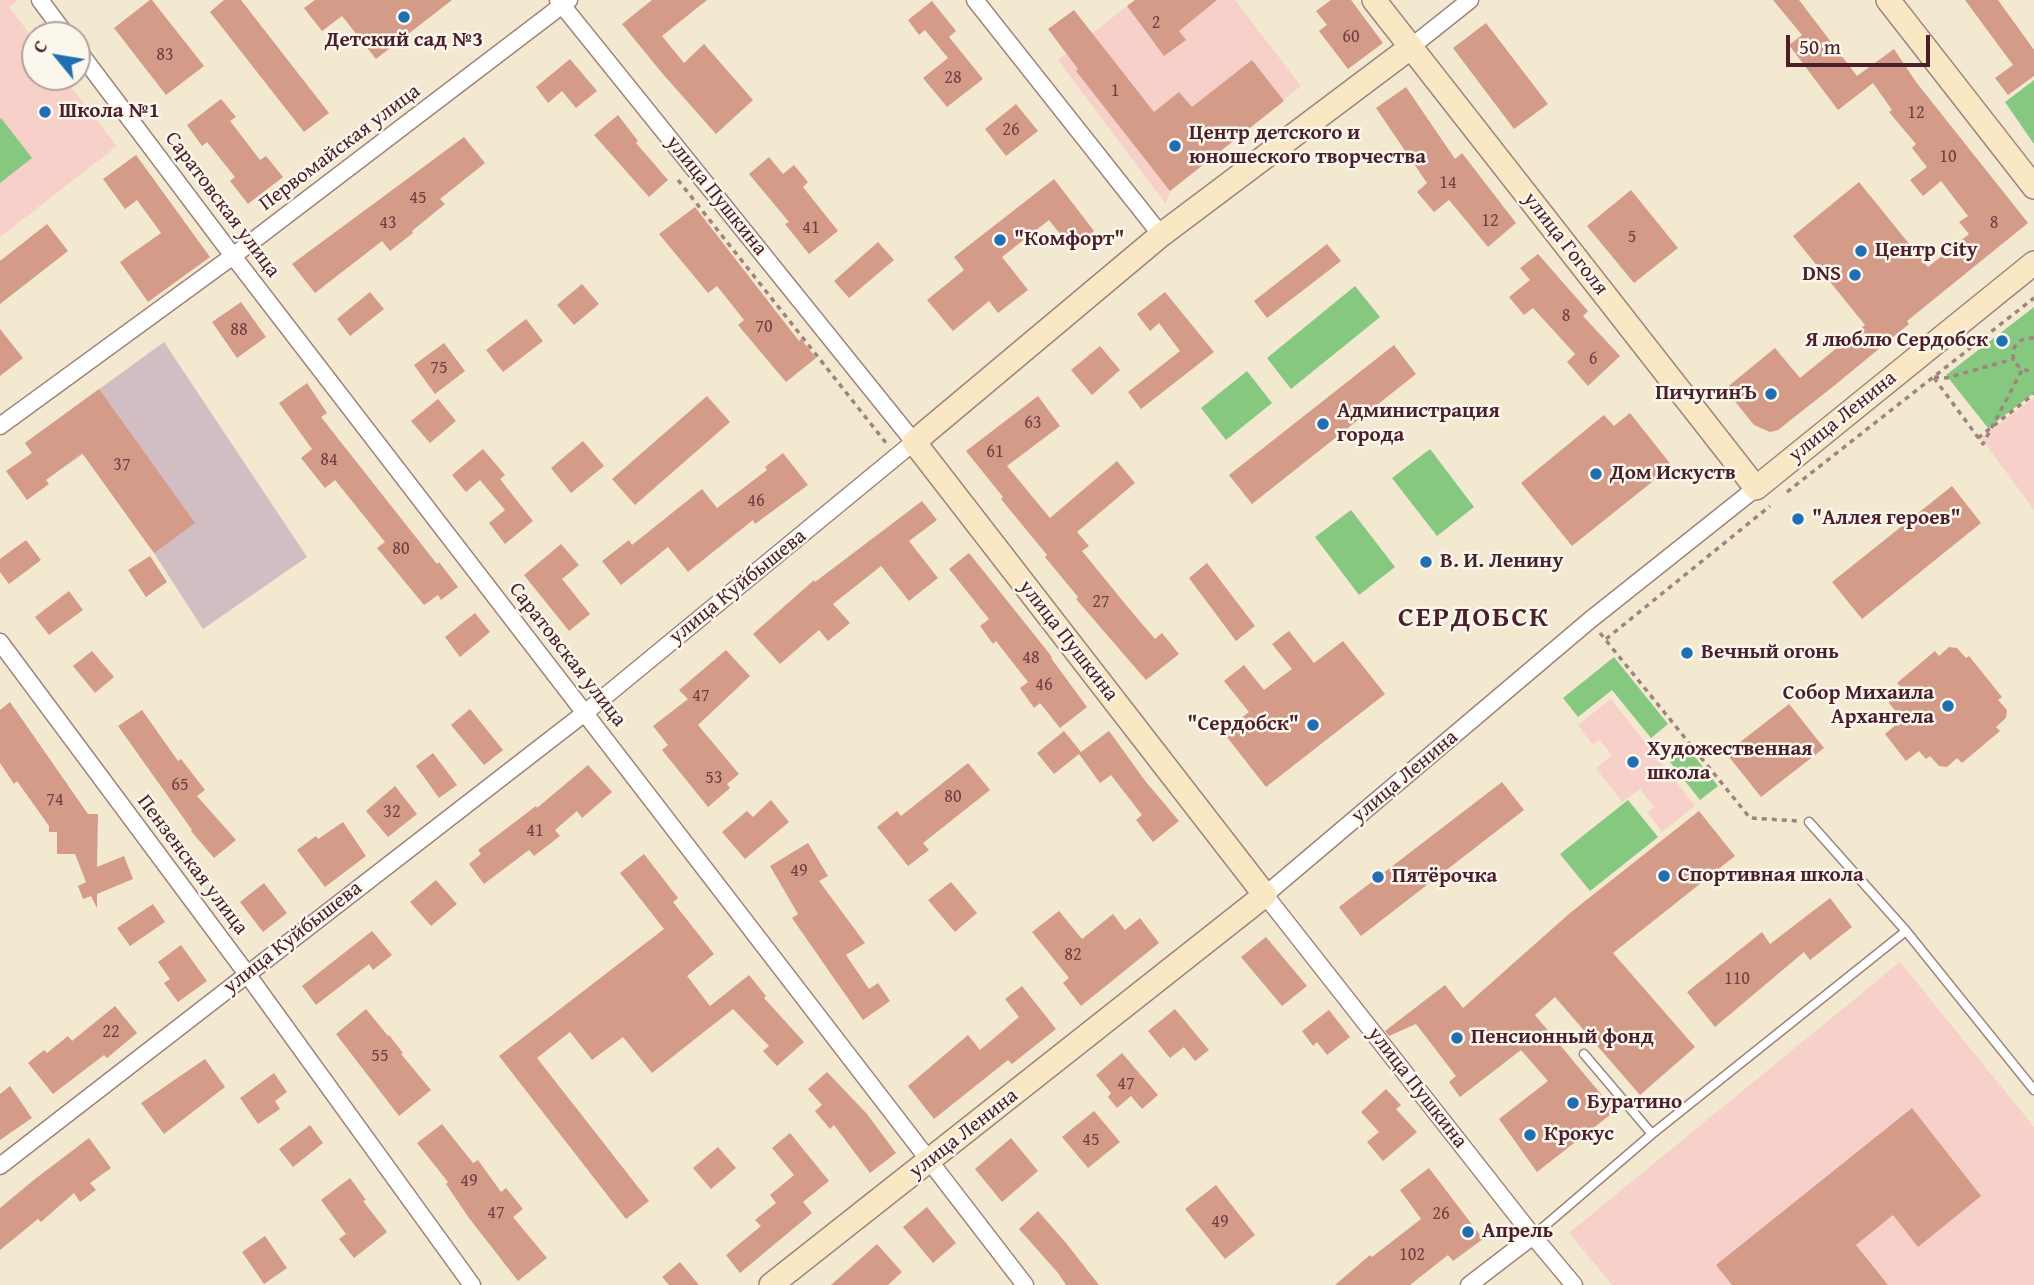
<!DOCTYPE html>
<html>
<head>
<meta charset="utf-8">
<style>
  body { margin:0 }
  #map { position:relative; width:2034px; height:1285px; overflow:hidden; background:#f3e8d0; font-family:"Gentium Book Plus",serif }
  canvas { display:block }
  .north { position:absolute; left:21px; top:21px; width:70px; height:70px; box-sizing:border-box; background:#fbf7ec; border:2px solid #b4a19f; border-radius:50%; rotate:300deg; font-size:19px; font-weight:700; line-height:28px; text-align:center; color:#4a1f2b }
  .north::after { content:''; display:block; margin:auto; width:24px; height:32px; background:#1f6fb2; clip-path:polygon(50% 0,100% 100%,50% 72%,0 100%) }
  .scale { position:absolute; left:1786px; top:35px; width:144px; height:32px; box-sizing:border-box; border:4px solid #4a1f2b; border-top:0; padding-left:9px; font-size:21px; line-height:24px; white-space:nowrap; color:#4a1f2b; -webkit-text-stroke:5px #fbf7ec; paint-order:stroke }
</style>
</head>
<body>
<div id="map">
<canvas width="2034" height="1285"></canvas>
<div class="north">С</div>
<div class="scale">50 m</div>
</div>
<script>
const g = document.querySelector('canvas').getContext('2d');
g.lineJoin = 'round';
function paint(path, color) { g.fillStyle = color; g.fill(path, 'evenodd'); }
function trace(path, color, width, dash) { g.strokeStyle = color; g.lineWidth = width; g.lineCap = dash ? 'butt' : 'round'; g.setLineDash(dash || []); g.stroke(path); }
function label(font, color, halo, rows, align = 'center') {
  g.font = font + ' "Gentium Book Plus",serif'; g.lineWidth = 5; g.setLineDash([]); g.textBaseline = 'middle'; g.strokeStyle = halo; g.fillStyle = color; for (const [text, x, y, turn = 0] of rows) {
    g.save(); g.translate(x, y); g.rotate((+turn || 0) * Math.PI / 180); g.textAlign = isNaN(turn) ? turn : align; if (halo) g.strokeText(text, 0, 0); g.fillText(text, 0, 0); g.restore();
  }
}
const built = new Path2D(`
  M0 0H18L9 7 35 41V77H63L117 146 0 237Z
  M1135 0H1235L1301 86 1170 191 1166 204 1058 60Z
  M2034 398V510L1981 438Z
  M1611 699 1695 806 1662 832 1648 813 1654 807 1640 789 1622 802 1596 768 1612 755 1600 740 1593 745 1578 725Z
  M1900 962 2034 1127V1285H1612L1569 1233Z`);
const industrial = new Path2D(`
  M164 342 307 557 203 629 154 553 83 454 50 477 25 443Z`);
const green = new Path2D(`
  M2034 80V144L2005 102Z
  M1 118 32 158 0 183V119Z
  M1355 286 1380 317 1291 389 1267 358Z
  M2034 307V393L1988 428 1946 375Z
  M1247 371 1272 403 1226 440 1201 408Z
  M1430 449 1474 507 1437 536 1392 478Z
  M1351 510 1395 567 1359 595 1315 537Z
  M1614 657 1668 724 1651 738 1612 690 1578 717 1563 698Z
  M1688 748 1718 786 1700 800 1670 762Z
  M1628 800 1658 837 1590 891 1560 854Z`);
const building = new Path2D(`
  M150 0H152L204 66 166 95 114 28Z
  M224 0H241L329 113 304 132 210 12Z
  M315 0H452L376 59 342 16 322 31 304 8Z
  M652 0H707L662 36 684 63 704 44 753 100 716 134 662 73 622 24Z
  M1135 0H1217L1179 31 1186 40 1164 56 1127 6Z
  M1331 0H1351L1383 43 1348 69 1319 31 1327 25 1316 11Z
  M1773 0H1799L1857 76 1894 49 1916 82 2028 223 1907 321 1909 324 1835 385 1778 430 1770 432 1754 425 1725 389 1775 348 1800 378 1865 325 1793 236 1859 182 1928 267 1969 234 1959 222 1968 216 1941 181 1923 196 1910 180 1927 167 1912 148 1916 144 1889 112 1892 110 1873 83 1838 110 1789 45 1802 35Z
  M1965 0H1998L2034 50V76L2008 95 1995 78 2013 65Z
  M932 1 956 31 949 37 983 79 947 107 923 78 948 58 925 30 919 35 908 20Z
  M1074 10 1154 112 1179 92 1192 107 1252 60 1284 101 1170 191 1076 71 1078 69 1048 29Z
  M1486 23 1548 104 1514 129 1453 48Z
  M570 59 597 91 576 108 562 91 548 103 536 87Z
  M1406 87 1455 159 1462 153 1516 223 1488 247 1449 200 1434 212 1417 192 1427 183 1376 108Z
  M221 99 236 117 230 121 260 160 266 156 283 177 248 204 230 181 235 177 207 142 202 146 187 125Z
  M1016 104 1038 131 1006 156 985 129Z
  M618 115 638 141 636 143 668 180 649 197 594 135Z
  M464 137 485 163 440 199 445 204 412 231 413 233 390 251 382 241 315 293 292 264Z
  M136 155 210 257 148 302 120 262 161 233 137 200 125 209 103 179Z
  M769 157 783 174 794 165 808 182 803 187 838 231 809 254 785 224 789 222 749 174Z
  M1054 179 1094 231 1072 249 1049 220 1002 257 1028 290 998 313 989 301 953 331 927 300 964 270 954 257Z
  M1631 190 1678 248 1634 283 1587 226Z
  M695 207 799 341 801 339 816 358 786 382 738 325 744 320 717 286 708 293 659 234Z
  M47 224 68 251 0 304V261Z
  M878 242 894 260 849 298 834 281Z
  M1327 244 1341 261 1267 318 1254 301Z
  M1538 254 1588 311 1583 316 1620 356 1588 386 1567 362 1575 354 1533 308 1524 315 1509 297 1530 280 1520 268Z
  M582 284 599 304 574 325 557 305Z
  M370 292 384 309 350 336 337 319Z
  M1165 292 1214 352 1141 409 1128 392 1180 351 1159 323 1150 331 1137 314Z
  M241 302 266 337 237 358 212 322Z
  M526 319 543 341 503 372 486 350Z
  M0 329 23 358 0 376Z
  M444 343 465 371 435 394 414 365Z
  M1394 345 1416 374 1252 504 1229 475Z
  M1100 346 1120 370 1092 395 1071 370Z
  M307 383 327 413 321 417 437 564 439 562 458 587 441 600 438 595 424 605 377 548 385 542 335 480 325 488 301 458 312 449 279 403Z
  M99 389 195 523 154 553 82 453 46 480 49 484 27 500 6 471 32 453 25 443Z
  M707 396 730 422 635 505 612 479Z
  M1038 396 1060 426 1007 466 1050 518 1117 461 1135 483 1077 532 1089 546 1082 551 1126 605 1155 639 1162 633 1179 654 1146 680 1076 599 1078 597 1045 557 1047 555 1001 499 1003 497 966 451Z
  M438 399 456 421 430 443 411 421Z
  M1630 413 1672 466 1572 546 1521 483 1604 415 1614 426Z
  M583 441 604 466 571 493 551 468Z
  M483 449 505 475 500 479 533 521 505 544 489 523 505 510 480 480 466 492 452 475Z
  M783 453 808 485 755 524 753 520 688 572 668 547 621 585 602 561 629 540 632 545 702 489 717 508 767 470 765 467Z
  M1952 486 1981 523 1862 619 1832 582Z
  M922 501 937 520 909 541 938 578 909 601 881 566 833 604 850 623 828 641 819 630 780 664 753 634 814 580 815 582Z
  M26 540 41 560 9 584 0 572V559Z
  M561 544 579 565 562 579 590 614 569 631 524 575Z
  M969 553 1052 657 1051 658 1087 707 1060 728 1040 703 1034 708 1020 688 1028 682 996 641 993 644 980 626 989 619 949 569Z
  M150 556 167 582 146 597 128 570Z
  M1207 563 1255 626 1236 641 1189 578Z
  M69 591 83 610 49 635 35 617Z
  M475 613 490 632 460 657 445 637Z
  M1289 631 1314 663 1343 641 1385 694 1266 787 1223 732 1249 712 1224 681 1244 665 1264 690 1292 669 1272 644Z
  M1949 647 1957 648 1966 658 1969 656 2002 697 1998 700 2007 710 2006 718 1996 727 2000 731 1962 763 1957 758 1947 767 1939 766 1930 756 1926 759 1919 751 1906 761 1885 734 1897 724 1892 717 1897 713 1889 703V695L1900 686 1897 683 1935 651 1939 656Z
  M726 650 750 676 698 725 739 774 727 784 730 788 708 807 662 750 668 745 653 726 688 699 679 690Z
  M92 651 114 677 95 693 73 666Z
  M10 702 88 814H98L97 867 124 856 133 879 97 894V908L91 896 83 899 78 886 86 882 75 854H57V832H49V826L17 781 14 784 0 763V710Z
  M1789 704 1824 748 1761 797 1726 753Z
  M470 709 503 750 484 765 451 725Z
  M142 710 178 761 181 759 205 790 197 796 236 840 214 858 191 831 192 830 118 726Z
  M1064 731 1081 752 1109 731 1146 782 1179 821 1153 842 1136 820 1142 815 1111 775 1100 783 1079 754 1054 774 1037 753Z
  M433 753 457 785 439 798 416 766Z
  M968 763 990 790 923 843 929 850 908 866 877 827 897 811 901 816Z
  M588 765 612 792 582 818 577 811 555 830 560 836 534 856 529 850 484 884 469 864 481 854 478 850 536 806 537 808Z
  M1502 782 1524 810 1361 936 1339 907Z
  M395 786 417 814 388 837 366 811Z
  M771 800 789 822 745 859 722 832 747 811 753 817Z
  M1699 811 1735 856 1613 953 1695 1047 1640 1095 1555 997 1535 1015 1615 1111 1537 1172 1499 1119 1548 1081 1521 1050 1460 1097 1449 1082 1456 1076 1416 1024 1389 1036 1385 1031 1445 985 1463 1008 1570 913Z
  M343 822 366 856 325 887 297 850 316 836 318 839Z
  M808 843 828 876 819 881 865 943 846 955 869 989 878 983 890 1001 863 1020 792 918 798 914 770 866Z
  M644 854 678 898 673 902 714 954 687 976 710 1006 749 975 766 996 764 998 804 1042 777 1066 763 1051 769 1046 733 1009 652 1073 623 1037 592 1060 570 1032 537 1058 649 1201 626 1219 499 1056 664 929 620 873Z
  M436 880 457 904 431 926 410 902Z
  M951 882 977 913 955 932 928 900Z
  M264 883 287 913 263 932 240 902Z
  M1830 898 1852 927 1810 960 1804 952 1715 1027 1687 992 1762 932 1770 944Z
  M153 904 165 922 130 946 117 928Z
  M1059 911 1082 939 1113 914 1125 930 1140 918 1159 943 1081 1006 1063 983 1069 978 1032 932Z
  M372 931 392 955 373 970 369 964 316 1005 302 986Z
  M1266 937 1307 986 1282 1006 1241 957Z
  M181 945 207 981 178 1002 164 983 170 979 158 962Z
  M1022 986 1056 1029 1012 1064 1008 1060 934 1119 908 1086 968 1035 980 1050 1019 1017 1005 999Z
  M115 1006 137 1033 107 1058 104 1055 53 1094 28 1063 44 1050 47 1053 68 1036 72 1041Z
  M366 1009 388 1036 389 1035 403 1053 401 1054 431 1090 399 1116 336 1034Z
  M1175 1009 1209 1050 1195 1061 1184 1047 1170 1058 1148 1031Z
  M1329 1010 1350 1037 1327 1055 1317 1042 1313 1046 1302 1031Z
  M1122 1053 1158 1095 1142 1109 1131 1096 1117 1108 1108 1097 1111 1093 1096 1075Z
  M205 1059 225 1087 164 1134 141 1103Z
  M827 1072 867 1114 896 1153 870 1173 834 1125 830 1129 815 1111 822 1105 808 1089Z
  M274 1073 287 1092 275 1101 280 1109 258 1124 240 1098Z
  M10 1086 32 1118 0 1140V1094Z
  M1386 1089 1401 1105 1396 1109 1417 1132 1383 1161 1367 1142 1379 1132 1361 1112Z
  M1912 1108 1981 1196 1918 1247 1893 1215 1856 1245 1888 1285H1732L1716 1265Z
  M1094 1111 1120 1142 1088 1168 1062 1137Z
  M442 1124 473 1163 478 1160 501 1192 506 1188 523 1209 513 1217 547 1258 518 1281 469 1218 446 1184 448 1182 417 1143Z
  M310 1125 323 1143 293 1167 279 1149Z
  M790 1133 829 1181 803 1202 812 1213 740 1273 726 1255 761 1226 755 1220 776 1203 770 1195 794 1175 772 1148Z
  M89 1138 111 1168 90 1183 96 1190 80 1202 74 1193 41 1222 38 1219 0 1250V1208L35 1179Z
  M1011 1138 1038 1171 1002 1202 975 1169Z
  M718 1147 736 1168 711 1189 693 1168Z
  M1429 1168 1483 1239 1453 1261 1448 1255 1410 1285H1335L1370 1255 1372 1257 1421 1219 1400 1190Z
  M350 1178 366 1200 363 1201 387 1232 354 1258 339 1239 346 1234 321 1200Z
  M1216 1185 1255 1235 1225 1259 1185 1209Z
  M927 1207 956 1243 933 1263 903 1227Z
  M1038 1211 1066 1243 1099 1285H1066L1058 1273 1019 1229Z
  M265 1236 287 1268 264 1284 242 1252Z
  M877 1244 902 1272 888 1285H831Z
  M680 1262 699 1285H669L662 1277Z`);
const path = new Path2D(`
  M678 180 886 443
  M2034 338C2006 336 2006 372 2034 371
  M1934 377 1946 378 2014 359
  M1934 378 1983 444 2022 370
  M1978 438 2034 394
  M1787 492 2034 298
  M1600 633 1750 818 1798 821
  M1606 639 1770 506`);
const lane = new Path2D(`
  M1906 931 2034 1090
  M1652 1134 1906 931 1809 822
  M1533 1236 1652 1134 1584 1054`);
const street = new Path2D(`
  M40 0 66 35
  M975 0 1161 235
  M1411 47 1470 0
  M77 49 233 256 1025 1285
  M0 426 233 256 569 0
  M0 642 247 974 472 1285
  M0 1166 586 712 914 442 558 0
  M1469 1285 1533 1236
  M1574 1285 1533 1236 1265 895 1590 620 1756 488`);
const secondary = new Path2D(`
  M1374 0 1756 488 2034 263
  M1888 0 2034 187
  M771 1285 1265 895 914 442 1161 235 1411 47`);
const markers = [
  [404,17,7,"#1f6fb2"],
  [45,112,7,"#1f6fb2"],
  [1175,146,7,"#1f6fb2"],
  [1000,240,7,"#1f6fb2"],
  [1861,251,7,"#1f6fb2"],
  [1855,275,7,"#1f6fb2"],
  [2002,341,7,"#1f6fb2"],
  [1771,394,7,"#1f6fb2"],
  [1323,424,7,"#1f6fb2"],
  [1596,474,7,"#1f6fb2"],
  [1798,519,7,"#1f6fb2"],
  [1426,562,7,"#1f6fb2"],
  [1687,653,7,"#1f6fb2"],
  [1948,706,7,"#1f6fb2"],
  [1313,725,7,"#1f6fb2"],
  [1633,762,7,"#1f6fb2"],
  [1664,876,7,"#1f6fb2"],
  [1378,877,7,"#1f6fb2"],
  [1457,1038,7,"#1f6fb2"],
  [1573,1103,7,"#1f6fb2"],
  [1530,1135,7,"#1f6fb2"],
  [1468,1232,7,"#1f6fb2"]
];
const numberNames = [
  ["2",1156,23],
  ["60",1351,37],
  ["83",165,55],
  ["28",953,78],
  ["1",1115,91],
  ["12",1916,113],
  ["26",1011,130],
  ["10",1948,157],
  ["14",1448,183],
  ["45",418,198],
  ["12",1490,221],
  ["43",388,223],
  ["8",1994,223],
  ["41",811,228],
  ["5",1632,237],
  ["8",1566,316],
  ["70",764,327],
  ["88",239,330],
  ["6",1593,359],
  ["75",439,368],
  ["63",1033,423],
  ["61",995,452],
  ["84",329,460],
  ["37",122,465],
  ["46",756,501],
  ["80",401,549],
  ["27",1101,602],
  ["48",1031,658],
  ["46",1044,685],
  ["47",701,696],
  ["53",714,778],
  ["65",180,785],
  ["80",953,797],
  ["74",55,800],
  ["32",392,812],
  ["41",535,831],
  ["49",799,871],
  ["82",1073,955],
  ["110",1737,979],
  ["22",111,1032],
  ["55",380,1056],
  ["47",1126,1084],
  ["45",1091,1140],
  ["49",469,1181],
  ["47",496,1213],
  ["26",1441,1214],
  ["49",1220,1222],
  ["102",1412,1255]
];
const poiNames = [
  ["Детский сад №3",404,41,"center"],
  ["Школа №1",59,112],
  ["Центр детского и",1189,134],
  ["юношеского творчества",1189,158],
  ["\"Комфорт\"",1014,240],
  ["Центр City",1875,251],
  ["DNS",1841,275,"right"],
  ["Я люблю Сердобск",1988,341,"right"],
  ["ПичугинЪ",1757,394,"right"],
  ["Администрация",1337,412],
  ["города",1337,436],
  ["Дом Искуств",1610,474],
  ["\"Аллея героев\"",1812,519],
  ["В. И. Ленину",1440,562],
  ["Вечный огонь",1701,653],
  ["Собор Михаила",1934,694,"right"],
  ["Архангела",1934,718,"right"],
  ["\"Сердобск\"",1299,725,"right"],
  ["Художественная",1647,750],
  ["школа",1647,774],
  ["Спортивная школа",1678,876],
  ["Пятёрочка",1392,877],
  ["Пенсионный фонд",1471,1038],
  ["Буратино",1587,1103],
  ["Крокус",1544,1135],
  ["Апрель",1482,1232]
];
const streetNames = [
  ["Первомайская улица",340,148,-37],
  ["улица Пушкина",716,196,51],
  ["Саратовская улица",222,205,53],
  ["улица Гоголя",1565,244,52],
  ["улица Ленина",1843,417,-39],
  ["улица Куйбышева",738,587,-39],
  ["улица Пушкина",1068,641,52],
  ["Саратовская улица",567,655,52],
  ["улица Ленина",1405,777,-40],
  ["Пензенская улица",192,865,53],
  ["улица Куйбышева",293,938,-38],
  ["улица Пушкина",1417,1088,52],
  ["улица Ленина",964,1134,-38]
];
const districtNames = [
  ["СЕРДОБСК",1474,619]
];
paint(built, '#f7d0ca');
paint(industrial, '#d2bec2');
paint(green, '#87c881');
paint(building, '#d59b89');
trace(lane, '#9e847e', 11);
trace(street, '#9e847e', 19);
trace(secondary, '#9e847e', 26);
trace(path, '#9e847e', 3.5, [5, 5]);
trace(lane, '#fff', 8);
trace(street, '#fff', 16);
trace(secondary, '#fae7c3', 23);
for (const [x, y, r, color] of markers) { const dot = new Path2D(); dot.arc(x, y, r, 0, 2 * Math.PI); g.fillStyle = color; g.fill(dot); trace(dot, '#fbf7ec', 2.5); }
label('18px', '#6d3e42', null, numberNames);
label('bold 21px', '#4a1f2b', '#fbf7ec', poiNames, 'left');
label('21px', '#4a1f2b', '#fbf7ec', streetNames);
g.letterSpacing = '2px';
label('bold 28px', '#4a1f2b', '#fbf7ec', districtNames);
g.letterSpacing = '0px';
</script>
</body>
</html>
